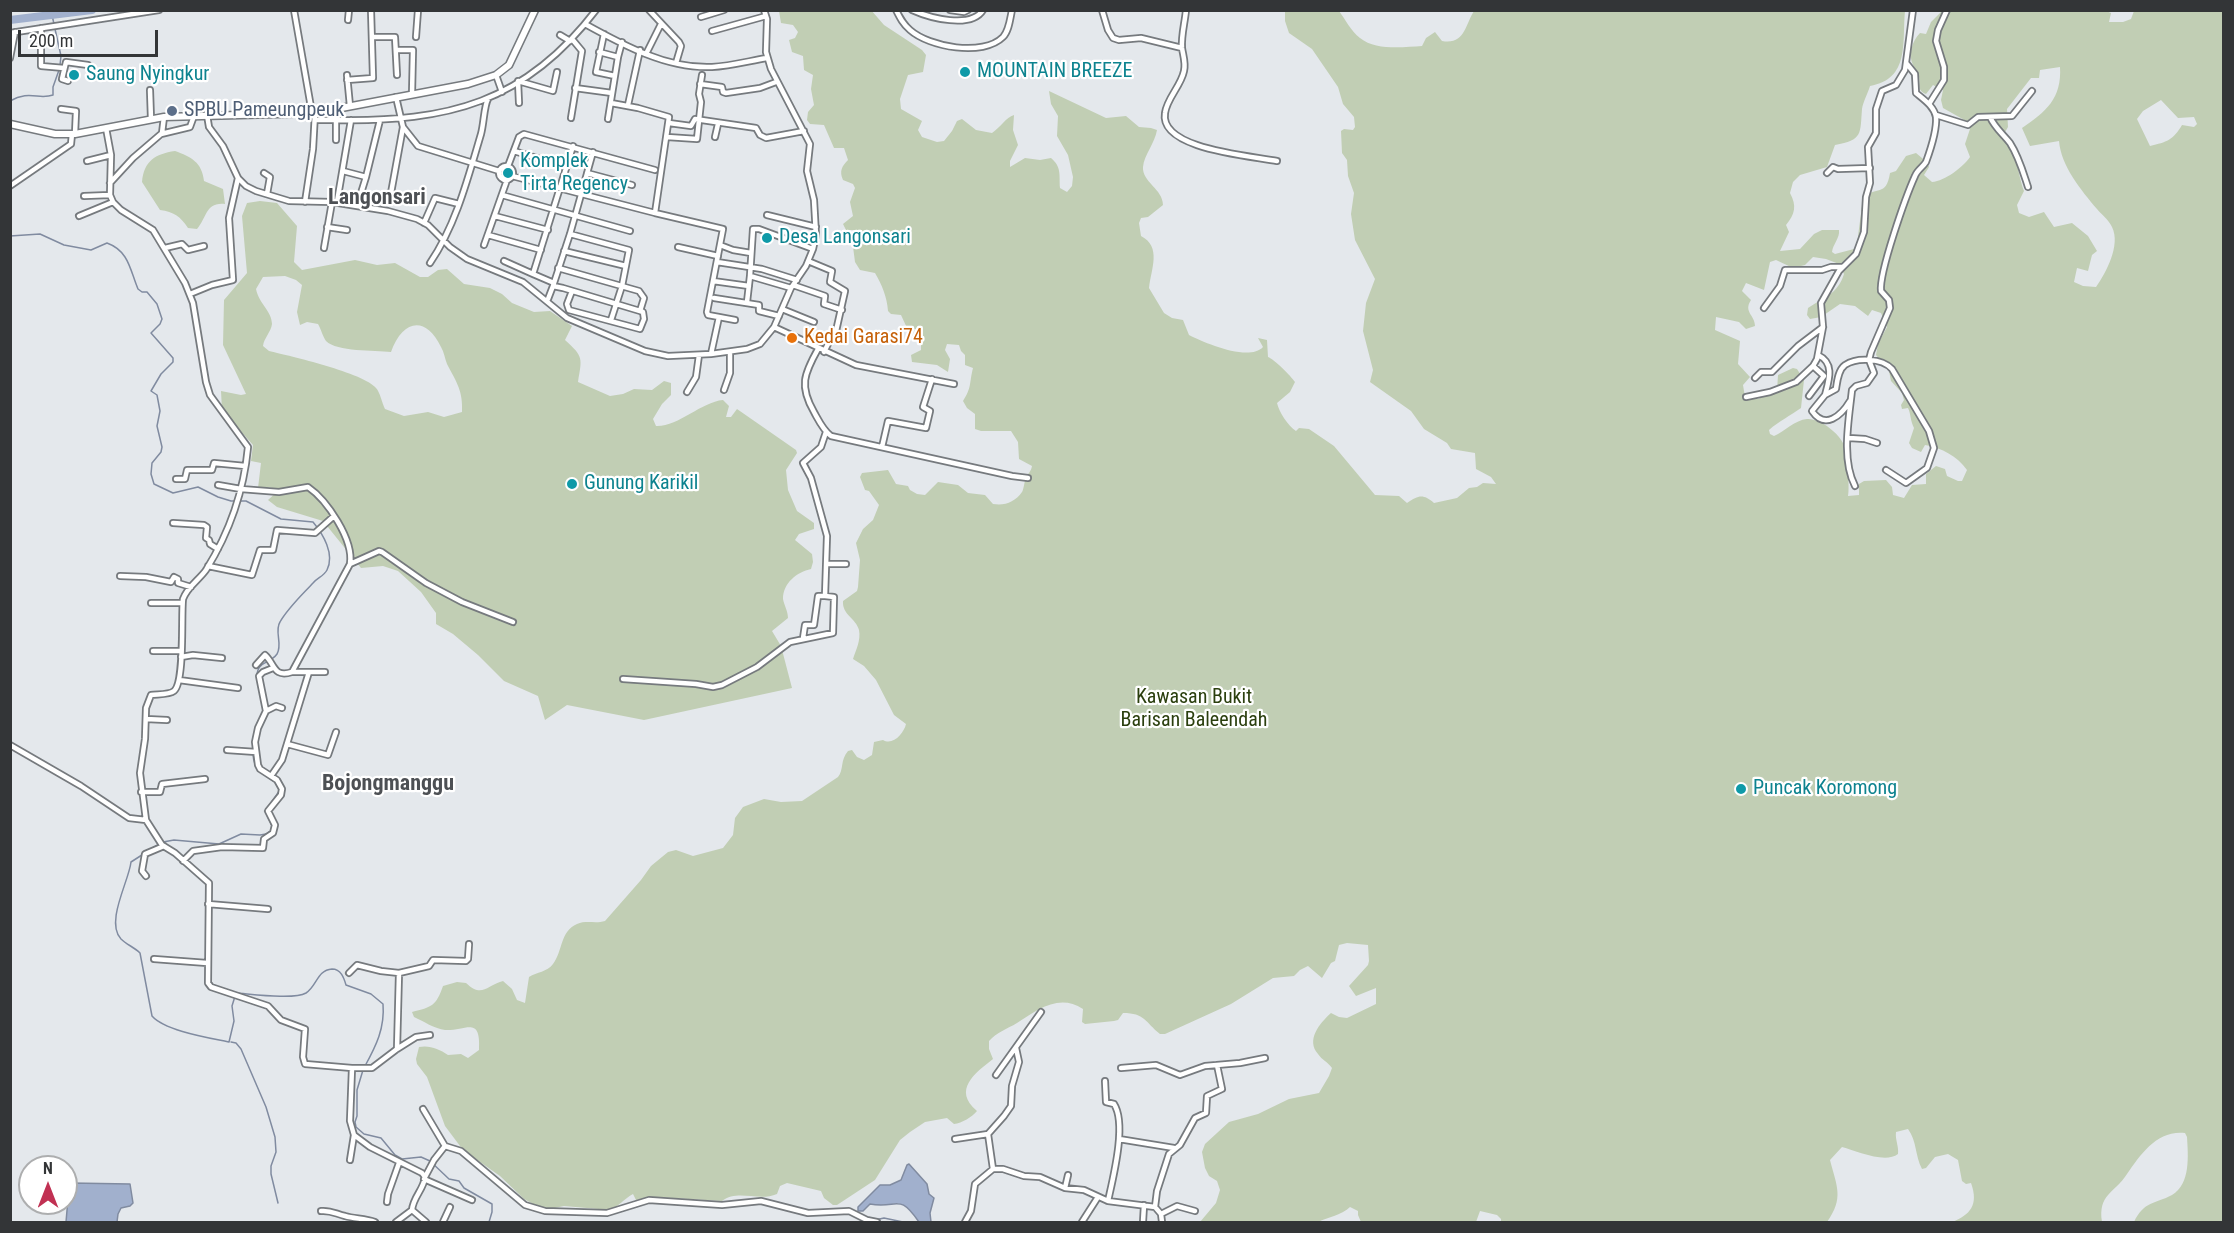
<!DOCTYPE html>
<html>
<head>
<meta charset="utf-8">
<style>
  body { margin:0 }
  #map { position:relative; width:2234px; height:1233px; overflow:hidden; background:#e4e8ec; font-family:"Roboto Condensed",sans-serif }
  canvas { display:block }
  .frame { position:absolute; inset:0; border:12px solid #333537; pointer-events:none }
  .north { position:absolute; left:18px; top:1155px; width:60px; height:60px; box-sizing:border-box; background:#fff; border:2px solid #adaeaf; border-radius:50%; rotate:0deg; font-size:16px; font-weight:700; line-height:24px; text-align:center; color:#333537 }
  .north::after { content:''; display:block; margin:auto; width:21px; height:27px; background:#c13153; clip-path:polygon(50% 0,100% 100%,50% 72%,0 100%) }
  .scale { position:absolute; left:18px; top:30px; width:140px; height:27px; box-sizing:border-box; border:3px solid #333537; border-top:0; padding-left:8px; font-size:18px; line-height:21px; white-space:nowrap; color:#333537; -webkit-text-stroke:4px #fff; paint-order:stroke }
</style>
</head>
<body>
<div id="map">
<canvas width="2234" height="1233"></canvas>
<div class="frame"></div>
<div class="north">N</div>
<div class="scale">200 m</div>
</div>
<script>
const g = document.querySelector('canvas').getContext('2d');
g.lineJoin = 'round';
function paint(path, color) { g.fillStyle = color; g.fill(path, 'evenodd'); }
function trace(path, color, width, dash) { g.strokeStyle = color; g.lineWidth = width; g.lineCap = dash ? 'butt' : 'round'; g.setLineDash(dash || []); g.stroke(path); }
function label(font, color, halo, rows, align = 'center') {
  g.font = font + ' "Roboto Condensed",sans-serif'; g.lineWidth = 4.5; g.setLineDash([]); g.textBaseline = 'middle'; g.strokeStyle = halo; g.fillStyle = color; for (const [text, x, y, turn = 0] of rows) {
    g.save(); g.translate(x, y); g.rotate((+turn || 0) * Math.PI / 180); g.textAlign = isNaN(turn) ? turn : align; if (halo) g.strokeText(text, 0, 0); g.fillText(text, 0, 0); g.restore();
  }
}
const green = new Path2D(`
  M871 10 884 25 922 50 926 55 923 72 908 75 900 99 901 109 922 121 918 130 922 137 937 142 944 141 952 131 957 121 962 119 976 130 992 133C1000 128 1006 117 1014 115L1013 130 1018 145 1010 161V167L1025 158 1040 160 1051 158C1062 167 1059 176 1060 188L1067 192 1072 186 1073 177 1068 155 1057 136 1058 116 1051 104 1049 91 1106 118 1126 116 1139 127 1151 128 1157 130C1155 143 1144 155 1143 167 1142 182 1163 189 1163 205L1148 217 1141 218 1139 223 1141 236C1162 247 1151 269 1149 288L1164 313 1172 318 1183 320 1189 335C1205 343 1249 362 1263 347L1258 338 1267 340 1268 357C1274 359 1291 376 1295 382L1290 392 1277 403C1279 412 1288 426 1296 431L1299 428 1309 429 1334 446 1375 495 1399 496 1407 503C1419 495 1423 494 1434 503L1457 498 1469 488 1477 487 1483 483 1496 484 1491 477 1476 469 1475 453 1451 449 1447 443 1424 429 1411 411 1370 382 1373 370 1363 331 1366 303 1375 279 1355 240 1351 214 1354 193 1348 176 1347 160 1342 153 1341 131 1344 129 1353 130 1355 127 1354 117 1343 104 1338 87 1312 49 1289 33 1285 21V11H1339C1345 19 1351 31 1360 38 1376 51 1404 47 1422 46L1426 38 1435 32 1442 41C1465 45 1465 25 1474 11H1905C1902 43 1910 79 1870 86 1868 93 1863 102 1862 109 1860 134 1863 140 1835 145L1827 167 1800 175 1793 182 1790 193C1797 206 1795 214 1786 225L1789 232 1780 251 1800 249 1814 234 1822 230H1839C1840 238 1833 244 1832 252L1835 254 1854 249 1857 244 1863 198C1876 185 1886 198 1890 173L1896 171 1906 156 1916 153 1928 163 1929 167 1924 175 1932 182C1945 181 1963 167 1970 157L1965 144 1970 129 1968 122 1943 108 1941 100 1943 90 1933 85 1926 94C1915 90 1922 82 1918 74 1917 71 1914 68 1913 65 1908 55 1912 41 1920 33L1926 34 1931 22 1942 11H2106L2111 13 2109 22H2123L2131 19 2134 11H2223V1222H2134C2144 1201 2155 1204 2172 1195 2191 1184 2188 1155 2187 1137L2185 1133C2157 1130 2141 1154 2127 1174 2114 1194 2098 1194 2102 1222H1952C1970 1215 1979 1205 1971 1183L1966 1184 1962 1181 1958 1160 1948 1154 1935 1157 1926 1168 1922 1169C1915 1156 1917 1141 1908 1129L1896 1132C1895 1140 1899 1146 1898 1154 1885 1164 1857 1151 1842 1147L1830 1160C1837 1187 1844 1198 1827 1222H1501V1219L1497 1215 1480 1211 1476 1222H1361L1358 1215V1211L1350 1207C1342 1215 1328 1217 1318 1222H1200L1216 1203 1220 1190 1217 1181 1209 1176 1205 1168 1202 1152 1205 1144 1229 1122 1258 1114 1289 1099 1319 1093 1329 1076 1332 1068C1328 1062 1322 1060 1318 1054 1306 1040 1319 1024 1331 1013L1339 1017 1347 1018 1376 1004V988L1356 996 1349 986 1368 965 1369 961 1368 945 1347 943 1339 945 1335 961 1331 963 1322 978 1308 966 1300 970 1294 976 1273 978 1231 1004 1165 1034H1160C1145 1022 1145 1013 1123 1013L1118 1020 1114 1021 1085 1024 1082 1022 1083 1009C1059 993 1037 1010 1017 1023 1007 1029 997 1032 989 1041V1049L993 1059C975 1073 952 1090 977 1111 972 1117 962 1123 954 1124L947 1118 925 1122 910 1132 900 1140 875 1180 837 1205H833L824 1198 821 1191 787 1183 780 1186 777 1194C759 1202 738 1189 722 1201L656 1197 636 1200 633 1194C625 1198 617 1208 610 1210L564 1206 550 1209 537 1206 524 1199 500 1176 463 1150 445 1126 427 1077 417 1064 416 1059 419 1047C430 1045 439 1049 448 1055L461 1054 468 1058 479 1050C481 1015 466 1031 445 1030 435 1029 423 1021 414 1017L412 1012C432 1007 436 1006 443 986L457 982 466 983C482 998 486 986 503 981L512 989 517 1000 525 1003 529 977C537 972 547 972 553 964 563 951 560 931 577 924 586 920 596 924 605 921L641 880 651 866 668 852 676 850 693 856 723 848 733 835 735 818 743 807 764 799 781 802 802 801 838 777C844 770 840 760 848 751L852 750 857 757 864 760 872 755 874 742 883 740C893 746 904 733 906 724L894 715 876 680 864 666 853 659C856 650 861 640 859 630 856 618 842 615 843 601L857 591 858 587 860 560 856 543 863 529 873 520 879 505 869 491 865 490 860 477 862 473 888 470 896 484 908 486 910 490 917 494 925 495 938 482 958 485 968 493 985 495 993 504C1005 506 1015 502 1022 492 1024 489 1024 482 1026 478 1028 473 1031 472 1032 466L1019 459 1018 442 1011 431H981L975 429V414L967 408 963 401C972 387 969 384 973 368L965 365V355L961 351 959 345 947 344 945 350 950 359 948 372 937 365 912 362 911 355 921 350V330L907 328 901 315 891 314 888 311C887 297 882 285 875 273L860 270 855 262 852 239 857 235 854 230H846L843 224 853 216 850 202 855 188 853 184 843 180C839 171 842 166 848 160L844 148H834L824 125 810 124 807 120 808 112 814 105 811 89 813 75 804 70 803 56 792 52 789 40 795 38 798 32 793 25 781 23 779 11ZM2060 67C2062 98 2046 112 2022 128L2030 146 2059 141C2061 166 2081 190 2097 209 2101 214 2109 220 2112 227 2121 245 2106 273 2096 287L2083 286 2074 282 2077 268 2088 271 2092 255 2097 251 2088 236 2072 223 2054 227 2044 212 2029 217 2019 213 2017 205 2024 191C2018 176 2017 147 2001 139L2008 127 2007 109 2031 78H2039L2040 70ZM2161 100 2178 118 2194 117 2197 124 2194 127 2182 125C2173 140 2167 142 2150 146L2137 119 2143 111ZM1813 257 1826 259 1839 264 1844 274C1838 294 1823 298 1808 308L1807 315 1810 319 1821 317 1840 304 1855 306 1868 316 1872 310 1881 313 1887 327 1878 344 1876 355 1889 371 1891 381 1902 393 1904 400 1901 405 1902 409 1908 408C1911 414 1910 420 1914 428L1909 443 1912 448 1921 452 1925 445C1942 448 1957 456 1967 470L1962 481H1958L1947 476 1945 469 1936 466 1926 474V484L1912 485 1904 498 1893 495 1892 487 1886 480 1864 481 1859 484V495L1848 496C1850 489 1847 452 1844 445 1839 433 1820 418 1807 419 1795 420 1785 431 1774 436L1770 434 1769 430C1779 421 1790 416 1801 408L1804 380 1797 369 1793 368 1778 375 1777 391 1758 399 1745 397 1743 385 1750 377 1738 364 1740 341 1715 330 1716 317 1739 322 1746 329 1755 326C1755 315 1743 312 1751 300L1742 291 1746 283 1764 290 1770 262 1776 260 1793 268 1805 265Z
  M175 151C191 157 202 162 204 181L223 189 225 204C205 202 207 218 197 229L188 228C180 216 174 212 160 210L142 182C144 161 155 154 175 151Z
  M260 201 277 203 297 226 294 262 302 270 355 260 377 265 395 263 420 277H428L438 270 447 269 464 284 490 288 502 294 512 303 534 312 550 311 572 326 565 340C584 357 582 358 578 382L610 396 623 394 634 389 652 390 664 381 671 383V395L662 404 653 419 656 426C678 427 701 402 723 400L729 406 726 417H731L737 409 796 450 797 453 786 470 788 490 797 511 814 523V529L799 534 795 540 812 554 813 562 811 569C797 572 783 583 783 599 784 605 788 611 788 618L772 631 781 646 792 688 644 720 567 705 545 720 538 696 504 681 478 655 453 634 436 624V613L421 592 398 571 383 566 361 568 323 521 277 507 268 500 279 490 269 487 258 488 261 463 251 461 253 445 222 410 221 391 241 395 246 394 223 345 224 300 247 273 242 216 247 203ZM285 276 296 280 302 285 297 312 300 325 307 322 318 324C321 329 323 337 326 341 337 352 374 350 391 352 402 321 425 314 441 347 444 352 445 359 447 364 457 383 463 391 462 412L444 417 428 412 404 416 385 409C382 403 380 392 376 388 364 373 290 356 269 351L263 346C264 338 271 332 272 324 272 311 259 304 256 289L263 277Z`);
const water = new Path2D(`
  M909 1164 927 1184 929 1194 934 1198 930 1213 931 1222H919C898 1192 899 1209 870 1204L863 1211H858V1207L880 1185H890L901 1180 907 1165Z
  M71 1183 130 1184 133 1203 130 1206 121 1208 118 1214 117 1222H66L68 1199 74 1198V1195H68Z`);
const stream = new Path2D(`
  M52 15 54 24
  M55 29 61 56 60 65
  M10 101C29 90 39 100 53 95V87L59 70
  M10 236 40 234 64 245 91 250 107 243C129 251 130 270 138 289L142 292H147L157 304 162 319 160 324 151 333 173 358V362L161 374 151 391 157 395 160 411 157 426 162 447 161 452 152 463 151 474 154 484 173 493 198 487 218 497 231 501H246L281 519 313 522C323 534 335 554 327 570 324 576 317 578 313 583 302 595 288 608 280 622 274 631 283 644 277 654 270 664 257 661 257 676
  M253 754C254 771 264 774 276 783
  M163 842 174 840 219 844 241 834 260 835 266 834 272 830C273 822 266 818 266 810L280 790
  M159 844 131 862C129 881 105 922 121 939 127 945 134 947 140 953L152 1016C165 1031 210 1038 229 1042L234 1021 232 1006 236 993C251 994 294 1000 306 993 317 986 317 970 332 969 341 969 344 978 346 985L371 994 383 1004C385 1028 376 1046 365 1066
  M231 1042 236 1043 241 1049 266 1107 275 1137 276 1152 271 1166V1174L278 1203
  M363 1070 357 1090V1116L355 1122 356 1127 364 1134 381 1138 395 1155 402 1159 421 1157 430 1161 449 1179 459 1181 464 1188 492 1204V1212L489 1222
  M875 1220 884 1218 903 1222`);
const river = new Path2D(`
  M10 20 92 10`);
const minor = new Path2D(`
  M294 10 312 113
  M649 10 679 42 681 46 676 63
  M896 10C900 18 903 24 910 30 929 47 983 57 1003 37 1009 31 1010 19 1012 10
  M912 10C930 18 971 29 983 10
  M950 10 964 12 968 10
  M1102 10 1108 30 1113 38 1119 40 1141 38 1182 48
  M1186 10C1185 22 1181 36 1182 48 1183 55 1186 63 1184 71 1181 86 1167 98 1165 113 1159 150 1254 156 1277 161
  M701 17 724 10
  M348 20 349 10
  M585 24C623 45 667 69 712 67 730 66 749 61 767 58
  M41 28V66L64 68
  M712 31 766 16
  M10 33 159 10
  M604 34 596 72 615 76
  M560 35 570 41
  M372 37H395L397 75
  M416 37 418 10
  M396 50H413L412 94
  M599 52 618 57 622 42
  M646 54 661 24
  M10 58 15 32
  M347 75 350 106
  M496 75 502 92
  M347 80 373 78 371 10
  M68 81 62 79 66 62 88 65
  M700 84 722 87 723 92 726 93 760 88 776 82
  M575 88 612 93
  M150 90 151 119
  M396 97 403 127 418 146 499 171
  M519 103 518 81 553 91 557 72
  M611 103 638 108 669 117 655 213 723 229 707 312 708 315 719 317 711 354
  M1929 104 1944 80V67L1936 41 1938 30 1947 10
  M628 105 640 50
  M61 109 76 111 75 134
  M207 115 209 127 223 146 238 178 246 186 256 191 289 201 332 202 388 211 417 219 428 225 450 247 467 259 523 282 567 318 645 351 668 356 711 354 747 349 760 344 774 327 791 288 806 266 813 249 816 235 814 200 807 171 810 144 771 69 766 52 767 19 764 10
  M1936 115 1968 125 1978 117 2012 116 2032 91
  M1990 117C1995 128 2003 134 2010 143 2019 157 2023 172 2028 187
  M571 118 582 51 572 39
  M608 119 618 57
  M315 120H337
  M669 123 691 126 695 119 756 128 760 135 766 138 804 131
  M106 128 111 155 110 195 113 202 121 210 153 230 185 283 193 303 206 382 210 395 248 447C244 490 229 533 206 570 199 580 187 587 183 599 181 615 185 682 174 691 169 695 157 694 151 695L146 708 145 739 140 773 146 820 162 845 175 853 209 883 208 983 211 987 268 1006 281 1020 305 1029 303 1057 305 1064 352 1068 350 1121 354 1135 370 1147 422 1173 425 1177C424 1189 413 1197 412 1210L426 1222
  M162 133 164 117
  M667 137 697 139 701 102 699 94 702 75
  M715 137 718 124
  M336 140V120C448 122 525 103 596 10
  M514 151 566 167
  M87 161 111 155
  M508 166 519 137 524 134 655 170
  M499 173a7 7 0 1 1 14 0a7 7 0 1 1-14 0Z
  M343 171 366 177 357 206
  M264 173 270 177 267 194
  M587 173 632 185
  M1827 173 1833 167 1838 169 1870 168
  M512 176 655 213
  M366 177 380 120
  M110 183 133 158 161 134 190 127 194 116
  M10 186 71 144 72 134
  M391 193 403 127
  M502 195 630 231
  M84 196 110 195
  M305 202 313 149 315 113
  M337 202 351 120
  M767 215 816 227
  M79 216 113 202
  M495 216 548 230
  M424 223 435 198 459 204
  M327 227 347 230
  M570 234 629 250 622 286 611 320
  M488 235 541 250
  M484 245 507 180
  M720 245 733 250 751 253
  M678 247 718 256
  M165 248 182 244 188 250 204 246
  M324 248 332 202
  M564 251 626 266
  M504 261 533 274 573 146
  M808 261 832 271 830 282 845 291 834 340H830L824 352
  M717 262 762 269 797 280
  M430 263C456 225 468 178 481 134 484 123 484 106 488 99
  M558 268 639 291 644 298 640 311
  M533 274 554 283
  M713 281 749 286
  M793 285 825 296 824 304 842 310
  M791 288 750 276 753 229H759L813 249
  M572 291 567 304 569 310 640 329 644 319 643 312 640 311 563 288 553 286 570 234 593 152
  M190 294 212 285 233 280 229 218 238 178
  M714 298 759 305V311L779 316
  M548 299 553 286
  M747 302 750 276
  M1764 308 1780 286 1785 270H1822L1831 267H1842
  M782 309 814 322
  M719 317 735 320
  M774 327 856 365 954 384
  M818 349C804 374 799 386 814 412 819 421 823 430 831 436L1012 476 1028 478
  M1818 355C1835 363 1829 380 1825 395
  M1755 378 1761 372H1772L1798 346 1823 327
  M724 390 730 373V352
  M687 392 696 377 699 355
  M1809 396 1824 376 1813 366
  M1746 397 1770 392 1796 382 1813 366 1817 359 1823 327 1821 303 1839 271 1856 254 1864 232 1866 197 1870 183 1868 147 1876 133V109L1882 91 1896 85 1905 70 1913 10
  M1850 401C1841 416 1825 430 1812 411L1825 395 1836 389C1837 382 1838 370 1845 365 1857 357 1882 358 1892 369L1929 431 1934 448 1927 468 1906 483 1886 470
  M1849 438 1865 439 1877 443
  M882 447 888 421 926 428 930 411 923 407 932 379
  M176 479H185L187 470H212L214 463 245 466
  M218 485 241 489 279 492 308 487C327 500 354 540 350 564L292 672H325
  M1855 486C1841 459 1849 419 1852 390L1856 386 1867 383 1874 373 1869 360 1871 352 1890 308 1889 300 1881 291C1879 272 1906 196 1915 176 1917 170 1923 167 1926 162 1930 151 1937 129 1936 117 1934 106 1923 99 1916 93L1915 74 1907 64
  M173 523 204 525 207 527 206 538 209 540 210 544 218 549
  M350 564 379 551 382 552 426 583 462 602 513 622
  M826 564H846
  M208 566 252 575 260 550H273L277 530 315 533 334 516
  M120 576 146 577 171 582 174 577 178 579V583L191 587
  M151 603H182
  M803 638 805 625H814L818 596H825
  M153 651H181
  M181 657 193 655 222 658
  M256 665 265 655C275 664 273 678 292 672
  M623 679 696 684 713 687 722 685 757 667 790 642 833 633 834 597 825 596 827 536 811 478 803 463 821 447 826 432
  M179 680 238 688
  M266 711 276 706 282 708
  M146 719 167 720
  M287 744 328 755 336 732
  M10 745 81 786 129 818 146 820
  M227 750 256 752
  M271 776 282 760 309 672
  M141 792H160L162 784 205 779
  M183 861 193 851 222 847 263 848 264 839 273 833 275 825 268 811 281 795 282 789 277 780 260 769 258 765 255 742 258 728 266 711 259 676 263 672 273 668
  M146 876 142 871 145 854 164 846
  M208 904 268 909
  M154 959 207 963
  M349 973 357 965 381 971 399 973 429 966 433 960 466 961 468 959 469 944
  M397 1049 399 973
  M352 1068H372L397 1049 416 1037 430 1035
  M1121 1068 1156 1065 1180 1075 1205 1066 1240 1063 1265 1058
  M996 1075 1041 1012
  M1105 1081 1106 1102 1114 1104C1127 1124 1113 1178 1108 1201
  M423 1109 445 1146
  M988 1134 1004 1116 1011 1106 1012 1086 1019 1062 1016 1048
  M955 1139 988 1134 993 1169
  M1119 1139 1174 1148
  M350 1160 354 1135
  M425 1177 434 1160 445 1146 461 1151 525 1205 545 1211 607 1213 649 1200 722 1205 761 1201 808 1213 849 1211 867 1220 877 1222
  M424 1179 472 1200
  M1065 1188 1068 1175
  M387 1202 388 1194 399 1163
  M1155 1207 1157 1191 1169 1154 1180 1145 1195 1118 1206 1113 1207 1096 1222 1089 1217 1065
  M321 1211C331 1210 336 1214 345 1216 355 1219 365 1218 375 1222
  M1161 1214 1177 1206 1195 1211
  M396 1222 412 1210
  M443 1222 450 1207
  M965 1222 971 1211 975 1184 993 1169H1003L1024 1176 1040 1177 1065 1188 1084 1190 1108 1201 1155 1207 1161 1214 1162 1222
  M1082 1222 1098 1197
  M1143 1222 1144 1205`);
const major = new Path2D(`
  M10 124 55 134H75L164 117 315 113 468 84 496 75 509 65 535 10`);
const markers = [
  [965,72,6,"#0f9aa8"],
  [74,75,6,"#0f9aa8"],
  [172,111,6,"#5c6f8a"],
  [508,173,6,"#0f9aa8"],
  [767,238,6,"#0f9aa8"],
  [792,338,6,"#e8710a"],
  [572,484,6,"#0f9aa8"],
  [1741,789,6,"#0f9aa8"]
];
const cultureNames = [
  ["MOUNTAIN BREEZE",977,72],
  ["Saung Nyingkur",86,75],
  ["Komplek",520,162],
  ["Tirta Regency",520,185],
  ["Desa Langonsari",779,238],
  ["Gunung Karikil",584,484],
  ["Puncak Koromong",1753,789]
];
const serviceNames = [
  ["SPBU Pameungpeuk",184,111]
];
const foodNames = [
  ["Kedai Garasi74",804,338]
];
const parkNames = [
  ["Kawasan Bukit",1194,698],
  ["Barisan Baleendah",1194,721]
];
const quarterNames = [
  ["Langonsari",377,198],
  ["Bojongmanggu",388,784]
];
paint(green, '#c1ceb4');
paint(water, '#a1b0cd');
trace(water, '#808ba0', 1.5);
trace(stream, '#808ba0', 1.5);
trace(river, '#a1b0cd', 8);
trace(minor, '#767a7e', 8);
trace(major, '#767a7e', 9);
trace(minor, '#fff', 4.5);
trace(major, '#fff', 6);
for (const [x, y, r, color] of markers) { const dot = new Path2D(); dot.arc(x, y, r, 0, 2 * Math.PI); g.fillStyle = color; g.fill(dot); trace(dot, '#fff', 2); }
label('20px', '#0d838f', '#fff', cultureNames, 'left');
label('20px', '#4e5e75', '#fff', serviceNames, 'left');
label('20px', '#c56008', '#fff', foodNames, 'left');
label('20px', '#2b3f0e', '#fff', parkNames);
label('bold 22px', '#4d5054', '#fff', quarterNames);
</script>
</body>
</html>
